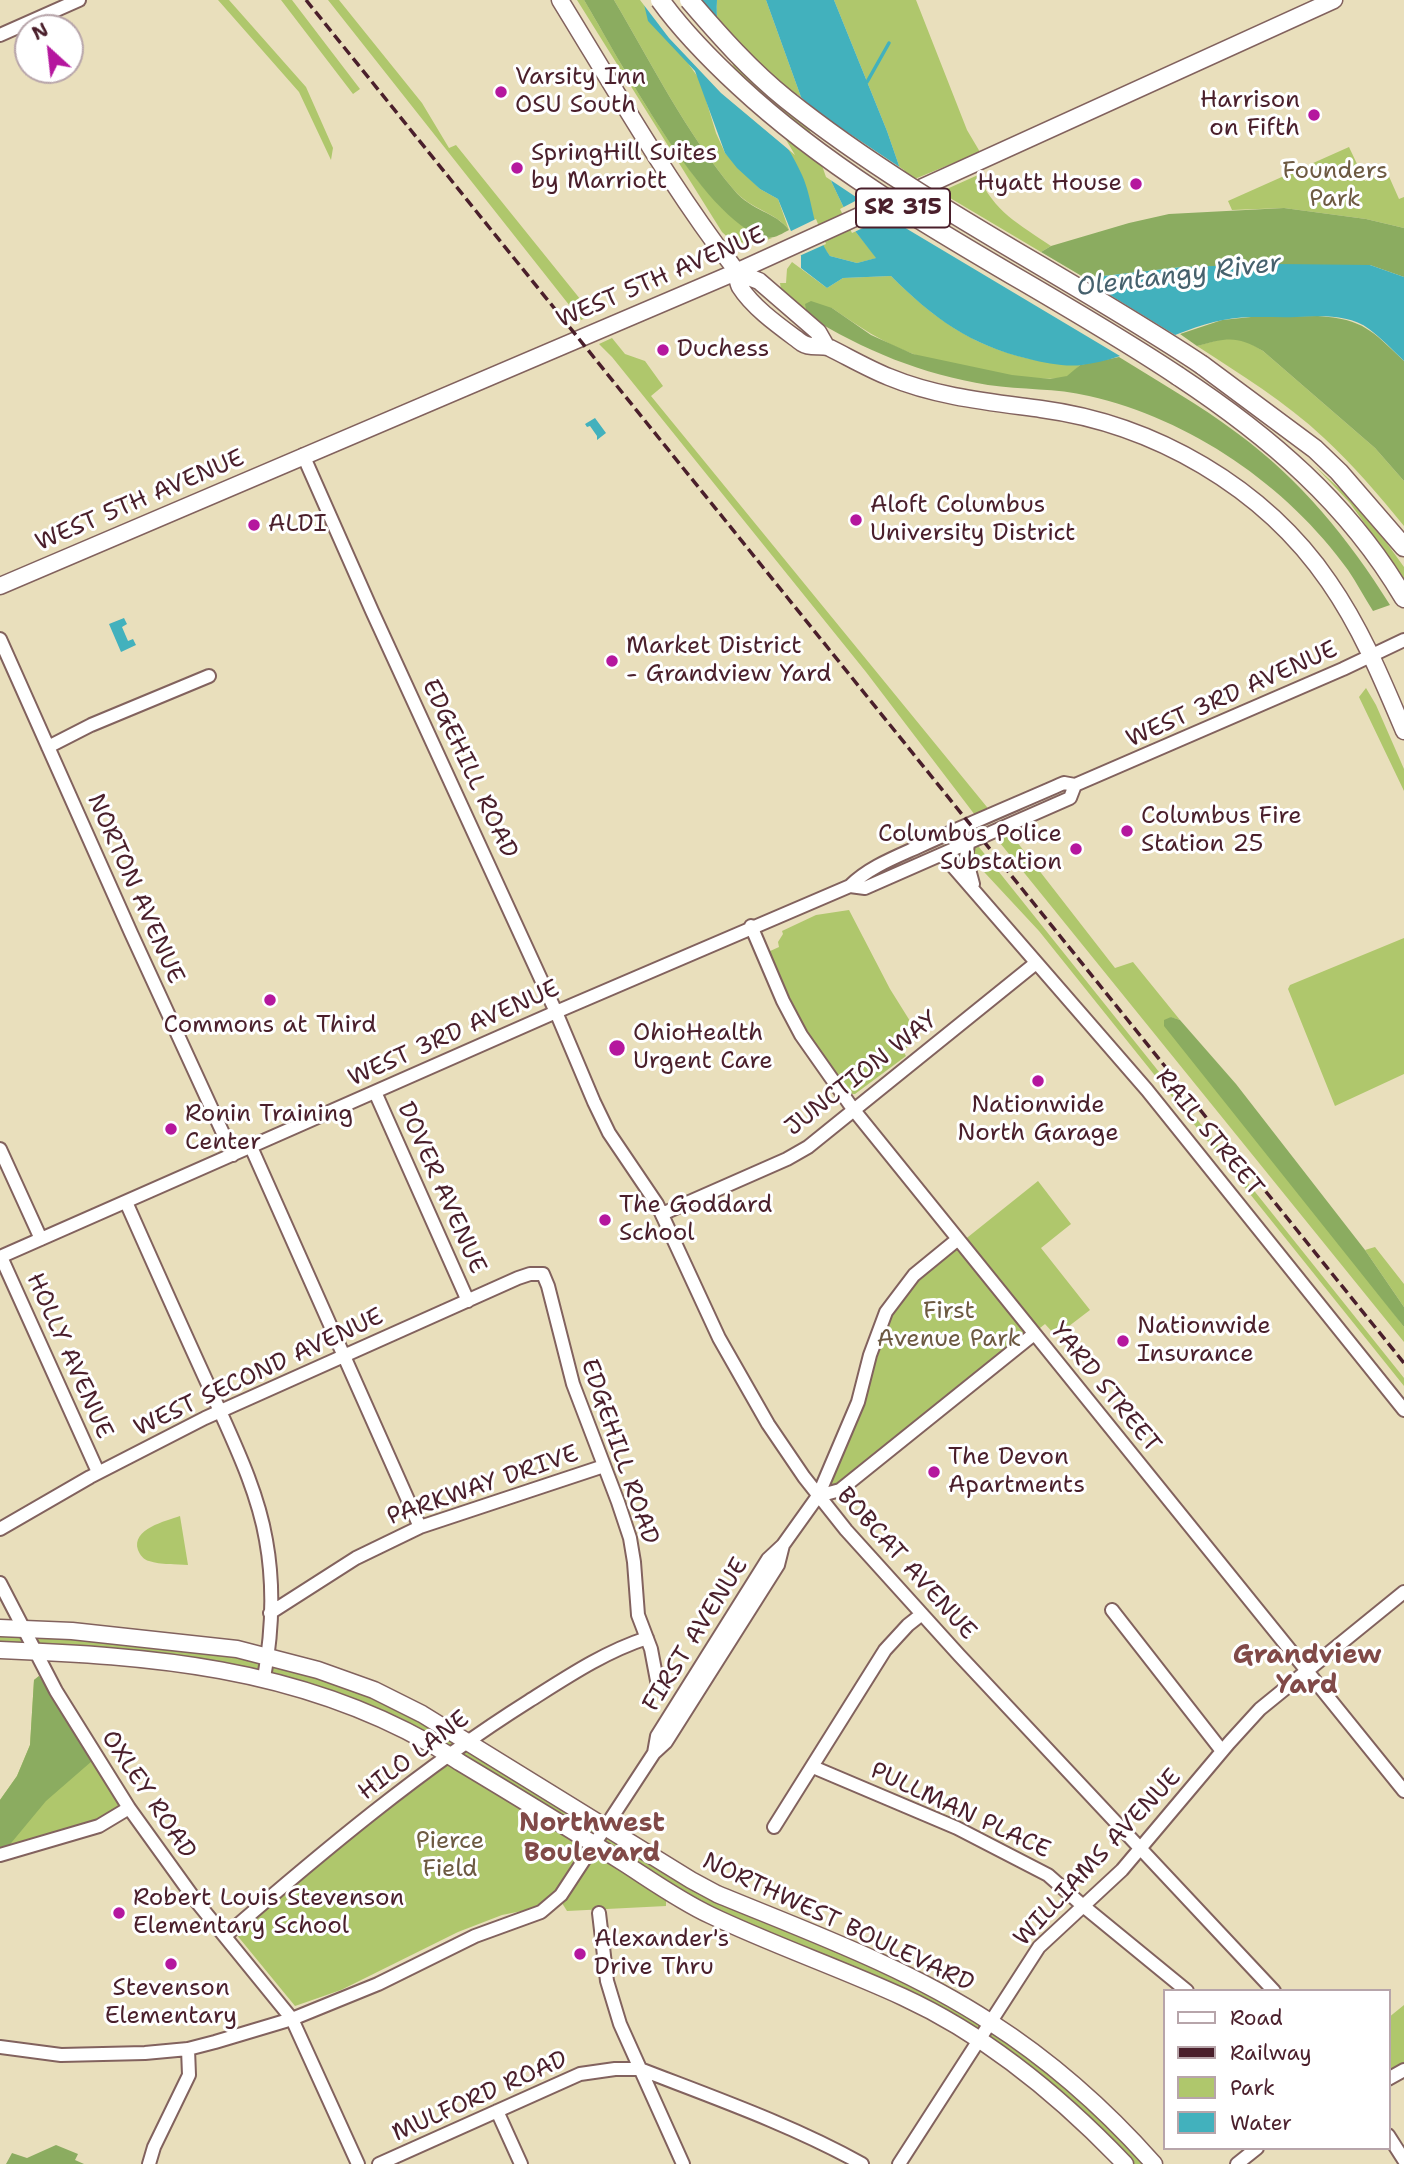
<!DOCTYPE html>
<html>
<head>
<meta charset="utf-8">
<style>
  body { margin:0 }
  #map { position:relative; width:1404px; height:2164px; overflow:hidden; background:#e9dfbc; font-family:"Shantell Sans",sans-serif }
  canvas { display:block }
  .legend { position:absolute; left:1163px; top:1989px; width:228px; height:161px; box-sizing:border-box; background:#fff; border:2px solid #b7a5aa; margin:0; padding:9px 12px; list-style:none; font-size:21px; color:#4a1f2b }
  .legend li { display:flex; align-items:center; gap:14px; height:35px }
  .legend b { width:35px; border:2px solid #b7a5aa }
  .north { position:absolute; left:14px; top:14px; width:70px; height:70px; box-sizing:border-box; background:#fff; border:2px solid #b7a5aa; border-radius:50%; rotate:333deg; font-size:19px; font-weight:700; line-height:28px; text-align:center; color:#4a1f2b }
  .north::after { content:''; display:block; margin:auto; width:24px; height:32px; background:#b5179e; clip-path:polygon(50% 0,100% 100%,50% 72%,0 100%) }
</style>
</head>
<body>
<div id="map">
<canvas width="1404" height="2164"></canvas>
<ul class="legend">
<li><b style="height:9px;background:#fff"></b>Road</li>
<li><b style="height:9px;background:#4a1f2b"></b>Railway</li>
<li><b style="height:19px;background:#afc76c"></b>Park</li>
<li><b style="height:19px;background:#42b1bd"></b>Water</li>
</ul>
<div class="north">N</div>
</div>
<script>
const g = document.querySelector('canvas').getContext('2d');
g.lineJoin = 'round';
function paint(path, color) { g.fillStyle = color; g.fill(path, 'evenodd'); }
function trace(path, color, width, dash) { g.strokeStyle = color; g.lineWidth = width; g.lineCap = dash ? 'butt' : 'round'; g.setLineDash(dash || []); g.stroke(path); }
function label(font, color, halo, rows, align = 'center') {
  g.font = font + ' "Shantell Sans",sans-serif'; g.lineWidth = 6; g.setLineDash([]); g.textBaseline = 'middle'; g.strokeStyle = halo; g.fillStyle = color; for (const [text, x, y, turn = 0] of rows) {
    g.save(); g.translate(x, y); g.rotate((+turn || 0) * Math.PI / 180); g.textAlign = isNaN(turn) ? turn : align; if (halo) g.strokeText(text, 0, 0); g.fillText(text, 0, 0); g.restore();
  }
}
const green = new Path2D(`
  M218 0H229L306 87 333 148 331 160 299 92Z
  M281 0H292L360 89 353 94Z
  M328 0H339L422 103 449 148 456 145 593 315 581 320Z
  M577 0H584C618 56 707 230 772 238L762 242 734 243 722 232Z
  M614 0H643L700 80 716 133 725 153 760 189 778 199 789 230C776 212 751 210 734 190 686 133 652 64 614 0Z
  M717 0H766L832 183 855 231 877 258 857 263 830 256 823 247 812 218 808 194 732 71C723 50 715 24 717 0Z
  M834 0H916L967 130 980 152 905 183 887 131Z
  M1349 147 1365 181 1387 172 1399 199 1404 197V228L1366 219 1284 208 1232 210 1228 201Z
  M978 175C994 212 1019 224 1051 246L1041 252 940 192Z
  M792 262 827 288 843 278 891 276C948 333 998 361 1080 365 1076 368 1072 374 1068 376 1046 387 938 363 913 354 883 343 858 326 832 308L807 315 781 289 780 283H786L787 269Z
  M612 338 625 354 645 361 663 386 651 396 991 812 978 819 866 672 612 357 599 344Z
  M1225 338 1245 340 1263 351 1375 448 1404 481V526C1379 495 1353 465 1324 438 1286 402 1240 374 1197 346Z
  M1315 466 1342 491 1386 542 1404 567V579L1350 503Z
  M1366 688 1376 705 1404 769V791L1359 697Z
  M1010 833 1115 968 1133 962 1180 1020 1170 1017 1404 1327V1342L996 838Z
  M975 842 1404 1378V1386L1039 931 972 859 968 851Z
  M849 910 890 989 920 1037 903 1051 906 1056 855 1094H850L846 1090 802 1023 768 952 779 947 778 942 783 934 782 931 816 915Z
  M1404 938V1074L1335 1106 1288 989 1290 985Z
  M1038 1181 1071 1224 1041 1248 1090 1310 1056 1336 1045 1324 840 1490 818 1496 898 1293Z
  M1375 1247 1404 1284V1307L1365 1250Z
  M180 1516 188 1565C176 1564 161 1565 149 1561 144 1560 140 1555 138 1550 131 1529 166 1521 180 1516Z
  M0 1628 237 1649 374 1690 691 1881 991 2022 1154 2164H1125L980 2040 709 1915 448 1755 264 1678 0 1650Z
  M39 1676 120 1805 89 1824 0 1850V1800L17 1776 30 1745 34 1680Z
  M449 1764 666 1899V1906L567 1911 562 1903 502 1915 458 1932 341 1990 295 2006 236 1934 336 1848Z
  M1404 2005V2070L1388 2079V2018Z`);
const forest = new Path2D(`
  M584 0H614C652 64 686 133 734 190 751 211 776 212 789 230 781 234 773 240 764 237 704 222 617 55 584 0Z
  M1284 208 1366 219 1404 228V277L1370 265 1182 267 1085 278 1041 252 1051 246 1129 223 1169 214Z
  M811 301 832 308 871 335 913 354 1012 375 1050 379 1067 376 1080 365 1119 357C1159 382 1200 405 1237 433 1300 479 1349 539 1390 605L1373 611C1364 597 1357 583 1348 570 1287 485 1190 419 1089 396 1056 388 1022 390 988 385 922 374 864 351 807 315L805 304Z
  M1318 316C1364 319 1372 331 1404 361V481L1375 448 1263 351C1237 335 1226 338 1197 346L1180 334 1222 320 1251 317Z
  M1171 1017 1180 1020 1236 1084 1365 1250 1404 1307V1327L1164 1026V1020Z
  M39 1676 92 1761 46 1801 7 1848 0 1850V1800L17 1776 30 1745 34 1680Z
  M56 2145 78 2154 75 2160 84 2164H6L12 2153 27 2158Z`);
const water = new Path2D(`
  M643 0H717C712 76 776 113 802 175 814 202 812 231 830 256L857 263 876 258 855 231 832 183 766 0H834L887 131 905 183 919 208 1033 284 1182 267 1277 264 1370 265 1404 277V361C1393 350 1381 338 1369 329 1349 314 1320 316 1297 317 1272 318 1247 315 1223 320 1174 330 1131 359 1082 365 1065 367 1045 363 1029 359 970 345 933 318 891 276L843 278 827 288 801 268V256L778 199 760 189 737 168 725 153 695 71 648 21Z
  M595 418 606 433 597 440V436L590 426 587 427 585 424Z
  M124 618 127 624 122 627 128 641 133 639 136 645 121 652 109 624Z`);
const pier = new Path2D(`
  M640 0H701L722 23 728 53 735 70 785 138 795 155 721 93 669 38Z
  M797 94 823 116 904 170 922 206 951 234 1033 281 1079 276 1180 338 1125 359 887 217 852 233 840 209 859 199 826 177Z
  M816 219 826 244 797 257 787 233Z`);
const stream = new Path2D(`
  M867 82 889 43`);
const minor = new Path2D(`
  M0 35 79 0
  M303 455 372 611 556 1012 594 1102 609 1133 657 1204 719 1338 768 1424 804 1477 846 1530 959 1655 1274 1991
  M0 639 131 933 233 1155
  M48 747 91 725 209 676
  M968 844 966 858 973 884
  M943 855 1147 1090 1404 1410
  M850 886 865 888 1070 798 1075 785
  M751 926 783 1001 801 1035 853 1109 1404 1791
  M375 1092 468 1301
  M251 1147 420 1527
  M0 1149 41 1239
  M126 1202C154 1265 182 1328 211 1391 232 1439 257 1488 266 1540 274 1584 272 1634 264 1678
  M662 1214 787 1159 808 1147 1036 963
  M0 1257 556 1012 850 886C869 867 896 857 920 846 968 824 1016 804 1064 783L1075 785 1343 669 1404 640
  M1 1257 98 1472
  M818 1496 840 1490 1034 1334
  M0 1529 90 1477 205 1418 518 1278 530 1274H543L548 1286 573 1384 618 1502 630 1538 634 1562 638 1615 651 1649 658 1686
  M0 1583 56 1691 129 1808 196 1901 292 2019 358 2164
  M1112 1610 1222 1751
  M270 1613 356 1558 420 1527 604 1466
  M654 1753 657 1736 768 1559 783 1545 818 1496 858 1402 870 1355 886 1312 914 1275 958 1239
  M813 1767 957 1828 1048 1875 1082 1905 1187 1991
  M774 1827 885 1650 908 1625 922 1614
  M0 1855 99 1826 129 1808
  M599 1913 607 1981 620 2024 683 2164
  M225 1936C322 1852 421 1769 529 1701 567 1677 604 1652 647 1638
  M0 2047 61 2055 145 2053 188 2049 215 2042 292 2019 378 1984 475 1936 541 1912 561 1895 654 1753 666 1742 778 1565 783 1545
  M1388 2079 1404 2070
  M497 2111 521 2164
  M1388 2135 1404 2160
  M149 2164 154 2147 189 2075 188 2049
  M379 2164 580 2074 615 2069H640C715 2098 792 2125 862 2164
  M899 2164 1039 1947 1122 1870 1229 1743 1260 1709 1404 1592
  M1237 2164 1257 2148`);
const major = new Path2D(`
  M560 0C611 83 660 168 717 246 723 254 731 262 735 270 738 276 737 282 740 287 754 309 782 328 802 343 811 349 821 344 830 348 850 358 869 369 889 377 937 397 990 402 1041 409 1154 424 1264 487 1329 582 1361 628 1382 679 1404 731
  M736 272 759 281 818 332 826 346
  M0 586 736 272 1334 0
  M0 1628 72 1631 237 1649 318 1670 374 1690 422 1714 691 1880 717 1894C809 1932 906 1967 990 2022 1051 2061 1106 2110 1154 2164
  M0 1650C151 1656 294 1667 429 1743 440 1749 451 1757 461 1763 516 1796 570 1829 624 1863 652 1881 680 1901 710 1915 773 1945 840 1968 903 1997 988 2036 1061 2097 1125 2164`);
const highway = new Path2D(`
  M1202 365 1315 449 1339 472 1404 547
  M1178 376C1269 436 1348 503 1404 598`);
const rail = new Path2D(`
  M306 0 1404 1363`);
const highwayBridge = new Path2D(`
  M660 0C683 32 711 60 739 86 868 206 1033 279 1178 376
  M689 0C719 35 750 70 786 99 915 202 1065 274 1202 365`);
const markers = [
  [501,92,7,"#b5179e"],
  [1314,115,7,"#b5179e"],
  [517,168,7,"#b5179e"],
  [1136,184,7,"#b5179e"],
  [663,350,7,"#b5179e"],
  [856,520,7,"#b5179e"],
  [254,525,7,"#b5179e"],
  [612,661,7,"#b5179e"],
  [1127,831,7,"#b5179e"],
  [1076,849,7,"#b5179e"],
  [270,1000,7,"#b5179e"],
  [617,1048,9,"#b5179e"],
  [1038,1081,7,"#b5179e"],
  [171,1129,7,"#b5179e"],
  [605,1220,7,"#b5179e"],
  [1123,1341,7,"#b5179e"],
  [934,1472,7,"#b5179e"],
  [119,1913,7,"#b5179e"],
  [580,1954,7,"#b5179e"],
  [171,1964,7,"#b5179e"]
];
const shields = [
  [903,208,94]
];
const shieldNames = [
  ["SR 315",903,208]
];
const poiNames = [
  ["Varsity Inn",515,78],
  ["OSU South",515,106],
  ["Harrison",1300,101,"right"],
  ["on Fifth",1300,129,"right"],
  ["SpringHill Suites",531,154],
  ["by Marriott",531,182],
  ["Hyatt House",1122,184,"right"],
  ["Duchess",677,350],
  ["Aloft Columbus",870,506],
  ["University District",870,534],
  ["ALDI",268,525],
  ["Market District",626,647],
  ["- Grandview Yard",626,675],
  ["Columbus Fire",1141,817],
  ["Station 25",1141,845],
  ["Columbus Police",1062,835,"right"],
  ["Substation",1062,863,"right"],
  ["Commons at Third",270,1026,"center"],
  ["OhioHealth",633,1034],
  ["Urgent Care",633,1062],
  ["Nationwide",1038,1106,"center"],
  ["North Garage",1038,1134,"center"],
  ["Ronin Training",185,1115],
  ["Center",185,1143],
  ["The Goddard",619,1206],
  ["School",619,1234],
  ["Nationwide",1137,1327],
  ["Insurance",1137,1355],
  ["The Devon",948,1458],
  ["Apartments",948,1486],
  ["Robert Louis Stevenson",133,1899],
  ["Elementary School",133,1927],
  ["Alexander's",594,1940],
  ["Drive Thru",594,1968],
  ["Stevenson",171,1989,"center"],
  ["Elementary",171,2017,"center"]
];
const parkNames = [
  ["Founders",1335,172],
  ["Park",1335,200],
  ["First",949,1312],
  ["Avenue Park",949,1340],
  ["Pierce",450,1842],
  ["Field",450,1870]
];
const streetNames = [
  ["WEST 5TH AVENUE",661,278,-23],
  ["WEST 5TH AVENUE",140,501,-23],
  ["WEST 3RD AVENUE",1232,695,-24],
  ["EDGEHILL ROAD",469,769,65],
  ["NORTON AVENUE",135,889,66],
  ["WEST 3RD AVENUE",454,1034,-24],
  ["JUNCTION WAY",862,1074,-38],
  ["RAIL STREET",1209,1133,51],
  ["DOVER AVENUE",441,1188,66],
  ["HOLLY AVENUE",69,1356,66],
  ["WEST SECOND AVENUE",259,1373,-25],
  ["YARD STREET",1105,1388,51],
  ["EDGEHILL ROAD",619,1452,71],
  ["PARKWAY DRIVE",483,1486,-19],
  ["BOBCAT AVENUE",906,1564,48],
  ["FIRST AVENUE",696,1635,-58],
  ["HILO LANE",414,1756,-37],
  ["OXLEY ROAD",148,1795,56],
  ["PULLMAN PLACE",960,1811,25],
  ["WILLIAMS AVENUE",1098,1858,-47],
  ["NORTHWEST BOULEVARD",838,1923,25],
  ["MULFORD ROAD",480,2097,-24]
];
const waterNames = [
  ["Olentangy River",1179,276,-7]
];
const neighbourhoodNames = [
  ["Grandview",1307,1656],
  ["Yard",1307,1686],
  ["Northwest",592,1824],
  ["Boulevard",592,1854]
];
paint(green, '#afc76c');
paint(forest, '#8bac60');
paint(water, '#42b1bd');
paint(pier, '#e9dfbc');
trace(stream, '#42b1bd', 3.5);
trace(minor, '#82625e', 16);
trace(major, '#82625e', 19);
trace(highway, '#82625e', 21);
trace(minor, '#fff', 12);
trace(major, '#fff', 16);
trace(highway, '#fff', 18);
trace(rail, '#4a1f2b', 3.5, [10, 5]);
trace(highwayBridge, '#82625e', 21, []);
trace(highwayBridge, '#fff', 18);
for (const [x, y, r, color] of markers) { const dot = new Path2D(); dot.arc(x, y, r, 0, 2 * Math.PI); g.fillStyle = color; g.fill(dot); trace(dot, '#fff', 2.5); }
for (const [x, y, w] of shields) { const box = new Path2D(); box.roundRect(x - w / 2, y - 19.5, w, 39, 5); g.fillStyle = '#fff'; g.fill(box); trace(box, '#4a1f2b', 2); }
label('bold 23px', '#4a1f2b', null, shieldNames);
label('24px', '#4a1f2b', '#fff', poiNames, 'left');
label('24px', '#6d5a42', '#fff', parkNames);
label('24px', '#4a1f2b', '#fff', streetNames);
label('italic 26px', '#46616d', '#fff', waterNames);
label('bold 26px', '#814a48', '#fff', neighbourhoodNames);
</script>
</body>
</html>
